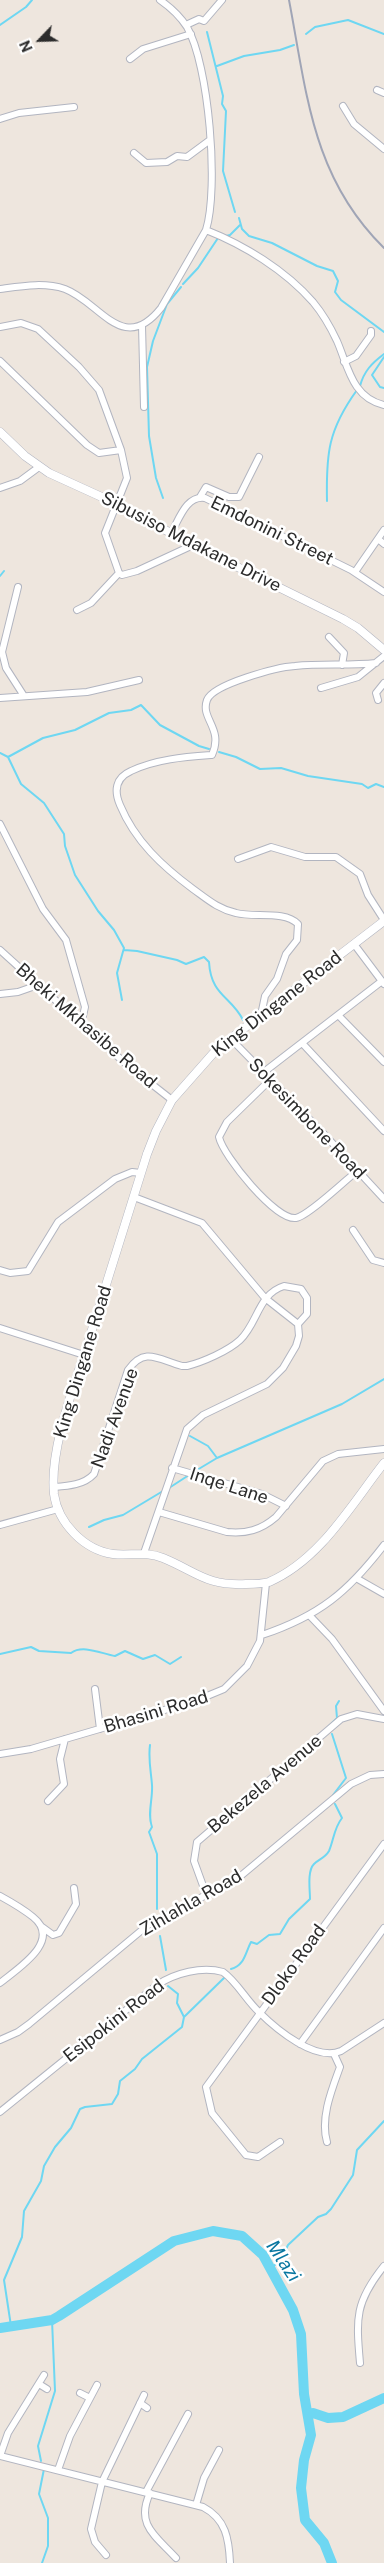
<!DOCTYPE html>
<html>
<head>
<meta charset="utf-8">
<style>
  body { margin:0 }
  #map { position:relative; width:384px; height:2563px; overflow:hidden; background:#eee6de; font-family:"Public Sans",sans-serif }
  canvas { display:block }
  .north { position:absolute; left:15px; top:15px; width:50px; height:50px; -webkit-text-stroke:4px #fff; paint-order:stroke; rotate:246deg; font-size:14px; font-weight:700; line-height:20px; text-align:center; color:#2c2c2c }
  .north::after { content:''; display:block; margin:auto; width:18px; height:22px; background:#2c2c2c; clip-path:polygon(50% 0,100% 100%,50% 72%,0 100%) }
</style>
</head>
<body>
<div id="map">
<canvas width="384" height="2563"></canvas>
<div class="north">N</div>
</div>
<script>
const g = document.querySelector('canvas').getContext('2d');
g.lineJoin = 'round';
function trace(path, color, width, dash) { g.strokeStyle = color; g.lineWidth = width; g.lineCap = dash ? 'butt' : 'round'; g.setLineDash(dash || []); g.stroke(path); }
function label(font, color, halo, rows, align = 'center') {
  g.font = font + ' "Public Sans",sans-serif'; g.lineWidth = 5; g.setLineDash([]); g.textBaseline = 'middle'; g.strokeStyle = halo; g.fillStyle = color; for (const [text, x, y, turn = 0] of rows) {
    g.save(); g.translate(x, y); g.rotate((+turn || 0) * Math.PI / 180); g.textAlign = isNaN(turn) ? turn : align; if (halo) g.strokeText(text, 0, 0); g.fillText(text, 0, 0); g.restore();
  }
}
const stream = new Path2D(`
  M0 25 26 7 32 0
  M207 32 223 96 222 104 226 111 223 171 235 212
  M306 34 315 27 348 20 384 34
  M217 66 244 56 280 50 294 45
  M239 218 242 229 249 236 272 243 317 266 333 271 338 281 335 292 341 300 384 332
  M226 236 230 235 240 225
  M183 284 198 268 218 238
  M384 357 372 375 380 387 384 388
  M360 386C364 371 372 363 384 354
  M163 498 156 478 149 436 147 367 153 341 167 304 181 287
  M327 501C326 454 328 430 357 390
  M0 576 4 571
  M219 752 236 757 260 769 281 768 308 776 362 784 368 788 376 784 384 787
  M0 753 8 757 21 784 44 803 64 834 65 846 75 875 98 911 114 930 124 948 117 973 122 1000
  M8 757 43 738 75 730 109 713 131 710 141 705 160 725 199 746 209 749
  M124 950 137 951 177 960 186 964 204 957 209 962C211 996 231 996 243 1020
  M190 1436 208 1446 217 1458
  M192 1473 217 1458 342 1404 384 1379
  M169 1488 189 1475
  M89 1527 104 1520 123 1515 163 1491
  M0 1654 31 1647 39 1651 71 1653C83 1644 102 1654 115 1656L125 1651 143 1659 155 1655 170 1664 181 1657
  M328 1727 337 1718 336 1706 339 1701
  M332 1734 346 1778 333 1795
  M150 1745C148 1759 151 1771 152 1785 153 1799 147 1814 152 1827L149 1832 157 1854V1909
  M160 1936 166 1970
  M231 1969C245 1965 245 1953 251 1942L257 1944 269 1935 280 1934 289 1919 310 1899C310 1890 307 1871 314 1864 319 1859 325 1858 329 1851 334 1839 334 1828 342 1818L335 1804
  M184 2017 225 1977
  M271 2268 281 2260 288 2245 318 2217 326 2214 331 2209 353 2175 357 2150 384 2121
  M11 2326 4 2280 22 2237 24 2211 41 2181 44 2166 55 2147 71 2128 80 2109 85 2107 112 2104 118 2094 120 2081 135 2069 142 2059 182 2027 184 2017 177 2003 178 1994 168 1986
  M41 2461 38 2446 55 2391 52 2320
  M42 2563 48 2546V2518L39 2494 44 2469`);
const river = new Path2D(`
  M0 2328 52 2320 59 2316 174 2241 213 2231 242 2236 263 2255 293 2310 301 2334 304 2394 311 2435 304 2460 301 2488 305 2520 324 2543 332 2563
  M308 2416 313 2413 328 2418 343 2417 384 2398`);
const minor = new Path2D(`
  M186 25 199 19 204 21 222 0
  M130 59 143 49 191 34
  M377 90 384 93
  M343 106 354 124 384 149
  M0 119 19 113 74 107
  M134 153 146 163 167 162 177 156 187 157 210 140
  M206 230C244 245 285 270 313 302 323 314 330 326 337 341 348 366 352 398 384 405
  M0 289C22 286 44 282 65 289 100 302 123 356 161 308L206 230C219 188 209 65 187 27 180 16 170 7 160 0
  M142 325 144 407
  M0 327 21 323 38 329 79 367 99 390 121 450 127 478 105 533 119 573
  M0 361 87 445 99 453 121 450
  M344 362 356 356 371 335V331
  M0 488 20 481 39 467
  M200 497 206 487 229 497H239L259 457
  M171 533C179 520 186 495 205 498L351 570 384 592
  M378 539 384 544
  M355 572 384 530
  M18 587 2 652 6 668 24 696
  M77 610 91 603 119 573 122 575 137 571 193 545
  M329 637 344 653 342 665
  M321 688 358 677 384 656
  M0 698 87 692 139 680
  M378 700 376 693 384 683
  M0 824 43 909 66 940 85 1007 83 1016 79 1021
  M238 859 271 847 305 857H336L360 874 368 895 384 920
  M354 944 384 984
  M0 950 126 1064 172 1100
  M0 994 18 992 38 985
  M261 1015 265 996 277 979 286 954 297 940 298 924C284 910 254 918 236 913 218 909 207 899 193 889 162 866 135 841 120 805 114 791 115 778 131 771 156 759 185 757 212 755 224 728 200 719 207 700 213 684 278 667 295 666 322 663 349 666 376 663
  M338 1015 384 1062
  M230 1038 323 1133 384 1199
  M302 1043 384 1131
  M264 1072 382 981
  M271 1079 227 1122 219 1137C223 1156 276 1221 296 1218 308 1216 346 1180 357 1171
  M134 1197 202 1223 265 1298 298 1324 299 1336 296 1346 283 1368 267 1384 203 1415 187 1429 144 1553
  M353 1230 373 1260 384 1263
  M0 1270 10 1273 28 1271 58 1222 115 1179 132 1172 141 1173
  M0 1328 84 1355
  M172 1468 262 1494 286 1506
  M54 1487C68 1486 84 1485 94 1474L128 1370C145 1346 159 1360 182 1366H187C203 1362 228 1351 240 1340 258 1323 258 1294 284 1286L301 1289 307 1298V1314L298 1324
  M159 1512 227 1532C246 1534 261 1530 276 1517L323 1461 338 1454 384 1449
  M0 1525 58 1509
  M356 1578 384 1594
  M310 1616 332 1639 384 1711
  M262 1635C319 1616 348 1592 384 1545
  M95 1689 100 1729
  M0 1754 31 1749 195 1701 224 1689 247 1666 260 1641 266 1583
  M48 1801 64 1784 60 1759 65 1739
  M206 1894 194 1861 197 1842 341 1719 357 1714 384 1719
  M0 1896C11 1902 23 1909 33 1917 63 1941 17 1969 0 1983
  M42 1927 53 1935 59 1933 76 1904 74 1888
  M0 2040 18 2032 29 2024 148 1925 237 1879 351 1784 370 1775 384 1774
  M300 2044 384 1928
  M0 2112 157 1985C175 1973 202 1966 223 1972 237 1982 246 2000 259 2012 277 2030 316 2062 341 2051L384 2023
  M280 2142 258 2157 246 2155 212 2113 206 2087 384 1844
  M327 2142C320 2118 332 2089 340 2067L334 2054
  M360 2363C356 2318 355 2302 384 2266
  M39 2384 47 2389
  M80 2393 90 2398
  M140 2403 147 2408
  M0 2456 203 2507C226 2519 229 2539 230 2563
  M0 2456 8 2433 44 2375
  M58 2470 70 2436 97 2385
  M146 2492 188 2414
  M150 2493C135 2525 156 2536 176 2558
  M196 2505 204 2478 219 2450
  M106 2555 95 2542 91 2529 102 2482 144 2395`);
const tertiary = new Path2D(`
  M0 432 25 456 49 473 117 504 193 545 343 619 358 628 384 650
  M384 921 217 1049 172 1100 156 1131 147 1154C128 1215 109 1276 90 1336 76 1381 49 1448 54 1494 58 1523 84 1550 113 1554 130 1556 146 1551 163 1558 197 1572 206 1586 246 1584 254 1584 262 1584 269 1582 320 1560 351 1505 384 1463`);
const rail = new Path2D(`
  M289 0C307 94 312 177 384 248`);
const streetNames = [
  ["Emdonini Street",272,531,26],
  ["Sibusiso Mdakane Drive",191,542,27],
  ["King Dingane Road",277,1004,-38],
  ["Bheki Mkhasibe Road",86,1026,41],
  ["Sokesimbone Road",307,1119,46],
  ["King Dingane Road",83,1362,-73],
  ["Nadi Avenue",115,1418,-70],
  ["Inqe Lane",229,1486,18],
  ["Bhasini Road",156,1712,-17],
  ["Bekezela Avenue",265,1784,-40],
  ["Zihlahla Road",191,1903,-30],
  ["Dloko Road",294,1965,-54],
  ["Esipokini Road",114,2021,-38]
];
const waterNames = [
  ["Mlazi",283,2261,56]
];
trace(stream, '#6ed7f2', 2);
trace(river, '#6ed7f2', 10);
trace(minor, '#b2b5c0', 8);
trace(tertiary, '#b2b5c0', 9);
trace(minor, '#fff', 6);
trace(tertiary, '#fff', 8);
trace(rail, '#a0a5b6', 2);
label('18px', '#2c2c2c', '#fff', streetNames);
label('italic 19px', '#0a77a1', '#fff', waterNames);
</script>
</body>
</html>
